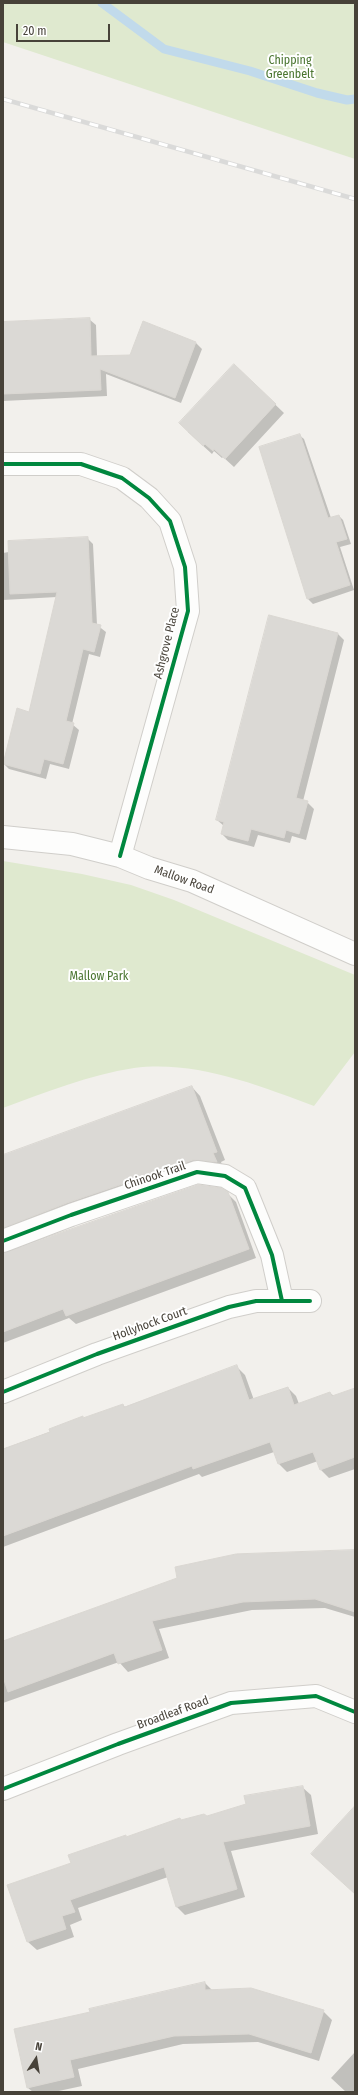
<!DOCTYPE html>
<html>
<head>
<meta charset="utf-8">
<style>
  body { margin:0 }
  #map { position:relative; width:358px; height:2095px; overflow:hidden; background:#f2f0ec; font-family:"Fira Sans Condensed",sans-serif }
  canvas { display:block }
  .frame { position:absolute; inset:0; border:4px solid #474239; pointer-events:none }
  .north { position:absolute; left:16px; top:2039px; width:40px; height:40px; -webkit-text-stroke:3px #fff; paint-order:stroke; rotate:12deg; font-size:11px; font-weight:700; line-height:16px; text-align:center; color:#474239 }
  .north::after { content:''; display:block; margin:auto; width:14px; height:18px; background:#474239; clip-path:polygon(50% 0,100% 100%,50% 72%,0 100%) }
  .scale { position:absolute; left:16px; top:24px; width:94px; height:18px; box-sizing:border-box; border:2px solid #474239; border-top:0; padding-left:5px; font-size:12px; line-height:14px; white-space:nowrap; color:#474239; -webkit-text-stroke:3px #fff; paint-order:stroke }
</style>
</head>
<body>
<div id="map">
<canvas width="358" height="2095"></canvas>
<div class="frame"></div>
<div class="north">N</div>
<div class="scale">20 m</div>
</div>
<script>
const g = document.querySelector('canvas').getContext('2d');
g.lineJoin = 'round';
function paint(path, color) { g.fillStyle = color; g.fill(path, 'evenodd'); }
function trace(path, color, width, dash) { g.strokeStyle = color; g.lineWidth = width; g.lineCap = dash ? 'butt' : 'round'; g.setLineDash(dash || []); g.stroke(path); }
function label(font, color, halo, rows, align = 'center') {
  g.font = font + ' "Fira Sans Condensed",sans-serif'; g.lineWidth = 4; g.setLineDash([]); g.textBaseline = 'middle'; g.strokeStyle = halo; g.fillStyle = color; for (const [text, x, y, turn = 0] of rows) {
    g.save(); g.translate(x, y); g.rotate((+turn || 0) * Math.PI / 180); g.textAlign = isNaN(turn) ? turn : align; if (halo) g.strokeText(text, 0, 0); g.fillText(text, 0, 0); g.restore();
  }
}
const green = new Path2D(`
  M3 3H355V159L3 42Z
  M3 861 82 874 131 885 174 900 355 975V1052L314 1106C258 1085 195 1060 134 1068 89 1075 46 1092 3 1108Z`);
const shadow = new Path2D(`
  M89 319 96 325 97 356H131L196 343 202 349 181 403 106 374 107 396 3 401V322Z
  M234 365 284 413 234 467 223 457 222 458 214 451 212 454 188 432Z
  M299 435 304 439 331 518 339 516 343 520 351 544 340 547 354 590 313 604 308 599 260 448Z
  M87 538 93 544 97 625 106 632 100 657 89 654 72 724 79 730 69 769 50 764 46 779 9 769 4 764 29 713 57 597 3 600V553Z
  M270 616 338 634 344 640 303 801 307 802 314 809 306 840 292 836 290 843 258 835 254 847 228 840 222 834 224 826 217 820Z
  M192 1087 200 1096 225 1160 221 1162 224 1170 3 1241V1157Z
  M227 1193 236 1202 256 1258 76 1324 69 1318 3 1343V1254Z
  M236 1366 245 1375 254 1400 288 1388 296 1396 299 1404 330 1393 334 1396 355 1389V1469L329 1478 321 1470 318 1461 287 1472 279 1464 274 1452 202 1477 199 1474 3 1547V1449L123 1405 125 1407Z
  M355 1551V1617L325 1608 252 1610 159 1629 169 1658 128 1672 119 1662 3 1703V1642Z
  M302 1787 311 1795 318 1834 231 1851 245 1897 185 1915 176 1906 168 1877 78 1908 82 1920 70 1925 74 1937 37 1950 28 1942 9 1886 72 1863 125 1836 127 1838 181 1821 207 1817Z
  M205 1983 212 1990 323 2011 332 2020 319 2061 258 2042 183 2044 78 2069 82 2086 54 2092H33L28 2088 91 2012Z
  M355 2052V2092H346L331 2078Z`);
const stream = new Path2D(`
  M102 3 164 49 250 71 317 93 347 100 355 99`);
const building = new Path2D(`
  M90 318 91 356 130 355 143 321 196 342 175 398 100 369 101 390 3 394V322Z
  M234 364 276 404 225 459 214 449 213 451 205 444 203 446 179 423Z
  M300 434 328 518 339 515 347 539 336 542 350 585 307 599 259 447Z
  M88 537 92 623 101 625 94 652 83 649 66 721 74 723 63 764 44 759 40 774 3 764 17 708 29 712 57 592 10 594 8 541Z
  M269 615 338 633 296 798 308 801 299 834 286 830 284 838 251 829 248 841 221 834 224 822 216 820Z
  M192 1086 217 1152 213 1153 217 1162 193 1160 67 1203 3 1228V1155Z
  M198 1185 221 1188 228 1192 249 1249 66 1316 63 1309 3 1332V1253Z
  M237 1365 249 1400 288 1387 294 1405 330 1392 332 1396 355 1388V1457L320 1470 313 1452 278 1464 270 1442 193 1469 192 1466 3 1536V1449L50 1432 49 1429 83 1416V1418L123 1404 124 1407Z
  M355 1550V1612L315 1599 243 1602 152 1621 162 1650 118 1664 114 1653 8 1692 3 1677V1641L177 1578 175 1567 236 1554Z
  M303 1786 310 1826 223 1842 237 1889 176 1907 164 1867 70 1900 75 1912 62 1916 66 1929 27 1942 7 1885 71 1863 68 1855 126 1835V1837L180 1818 181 1820 204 1814 207 1816 246 1804 244 1796Z
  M355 1806V1894L311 1854Z
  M205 1982V1990L251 1988 324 2010 311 2053 249 2034 174 2036 70 2060 74 2077 27 2088 14 2029 90 2012 89 2009Z`);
const minor = new Path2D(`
  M3 464H81L122 478 149 498 170 521 185 567 188 611 120 856
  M3 837 72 844 120 856 149 868 192 881 355 954
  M3 1241 71 1215 197 1172 225 1176 245 1188 272 1255 282 1301
  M3 1392 97 1354 229 1307 256 1301H310
  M3 1789 118 1744 231 1703 316 1696 355 1712`);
const rail = new Path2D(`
  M3 99 355 199`);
const cycleway = new Path2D(`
  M3 464H81L122 478 149 498 170 521 185 567 188 611 120 856
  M3 1241 71 1215 197 1172 225 1176 245 1188 272 1255 282 1301
  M3 1392 97 1354 229 1307 256 1301H310
  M3 1789 118 1744 231 1703 316 1696 355 1712`);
const parkNames = [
  ["Chipping",290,61],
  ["Greenbelt",290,75],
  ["Mallow Park",99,977]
];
const streetNames = [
  ["Ashgrove Place",167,643,-76],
  ["Mallow Road",184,880,20],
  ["Chinook Trail",155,1176,-19],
  ["Hollyhock Court",150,1324,-20],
  ["Broadleaf Road",173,1713,-20]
];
paint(green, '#dfe9cf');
paint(shadow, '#0003');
trace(stream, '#c1daeb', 9);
paint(building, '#dbd9d5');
trace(building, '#dad7d2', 1);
trace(minor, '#d0ceca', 24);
trace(minor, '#fdfdfc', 22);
trace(rail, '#dadad9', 4.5);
trace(rail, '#fff', 3, [9]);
trace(cycleway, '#00873e', 4);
label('12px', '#4a7530', '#fff', parkNames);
label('12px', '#474239', '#fff', streetNames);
</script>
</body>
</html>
